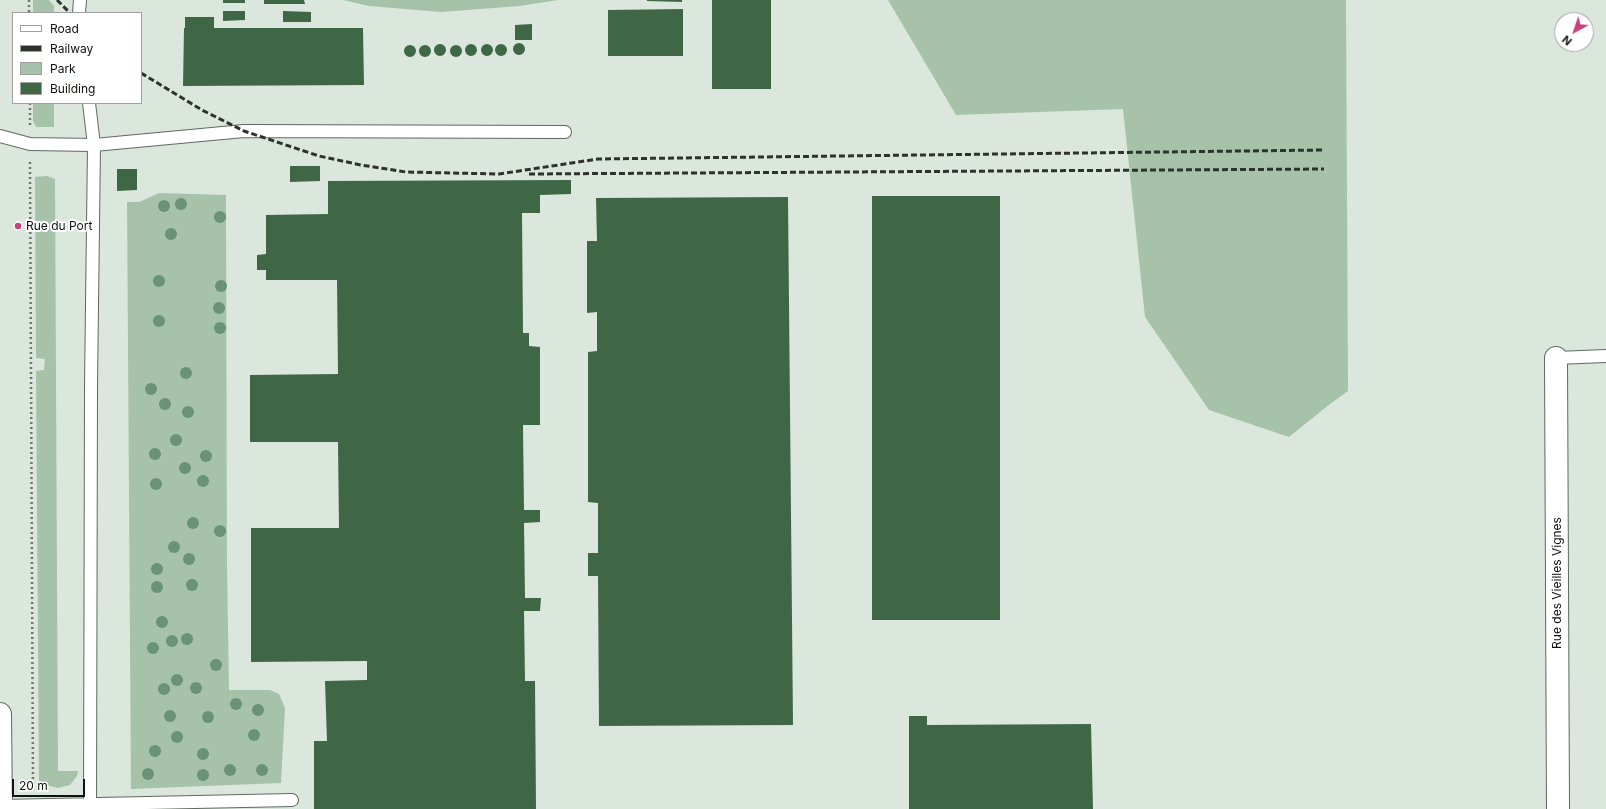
<!DOCTYPE html>
<html>
<head>
<meta charset="utf-8">
<style>
  body { margin:0 }
  #map { position:relative; width:1606px; height:809px; overflow:hidden; background:#dbe7dc; font-family:Inter,sans-serif }
  canvas { display:block }
  .legend { position:absolute; left:12px; top:12px; width:130px; height:92px; box-sizing:border-box; background:#fff; border:1px solid #9fa19f; margin:0; padding:5px 7px; list-style:none; font-size:12px; color:#0f130f }
  .legend li { display:flex; align-items:center; gap:8px; height:20px }
  .legend b { width:20px; border:1px solid #9fa19f }
  .north { position:absolute; left:1554px; top:12px; width:40px; height:40px; box-sizing:border-box; background:#fff; border:1px solid #9fa19f; border-radius:50%; rotate:220deg; font-size:11px; font-weight:700; line-height:16px; text-align:center; color:#0f130f }
  .north::after { content:''; display:block; margin:auto; width:14px; height:18px; background:#c9417f; clip-path:polygon(50% 0,100% 100%,50% 72%,0 100%) }
  .scale { position:absolute; left:12px; top:779px; width:73px; height:18px; box-sizing:border-box; border:2px solid #0f130f; border-top:0; padding-left:5px; font-size:12px; line-height:14px; white-space:nowrap; color:#0f130f; -webkit-text-stroke:3px #fff; paint-order:stroke }
</style>
</head>
<body>
<div id="map">
<canvas width="1606" height="809"></canvas>
<ul class="legend">
<li><b style="height:5px;background:#fff"></b>Road</li>
<li><b style="height:5px;background:#2d322d"></b>Railway</li>
<li><b style="height:11px;background:#a6c3a9"></b>Park</li>
<li><b style="height:11px;background:#3f6745"></b>Building</li>
</ul>
<div class="north">N</div>
<div class="scale">20 m</div>
</div>
<script>
const g = document.querySelector('canvas').getContext('2d');
g.lineJoin = 'round';
function paint(path, color) { g.fillStyle = color; g.fill(path, 'evenodd'); }
function trace(path, color, width, dash) { g.strokeStyle = color; g.lineWidth = width; g.lineCap = dash ? 'butt' : 'round'; g.setLineDash(dash || []); g.stroke(path); }
function label(font, color, halo, rows, align = 'center') {
  g.font = font + ' Inter,sans-serif'; g.lineWidth = 4; g.setLineDash([]); g.textBaseline = 'middle'; g.strokeStyle = halo; g.fillStyle = color; for (const [text, x, y, turn = 0] of rows) {
    g.save(); g.translate(x, y); g.rotate((+turn || 0) * Math.PI / 180); g.textAlign = isNaN(turn) ? turn : align; if (halo) g.strokeText(text, 0, 0); g.fillText(text, 0, 0); g.restore();
  }
}
const green = new Path2D(`
  M33 0H49L54 6V13H33Z
  M343 0H558L520 6 441 12 369 6Z
  M888 0H1346L1348 391 1330 404 1289 437 1209 410 1145 317 1123 109 956 115Z
  M33 103H54V127H36L33 121Z
  M47 176 55 179 58 771H78L77 776 70 785 58 788 39 783 36 371 44 370 45 359 36 358 35 177Z
  M159 193 226 195 227 566 229 690H270L279 694 285 708 281 783 131 789 127 202H139Z`);
const building = new Path2D(`
  M223 0H245V3H223Z
  M264 0H304L305 4H264Z
  M647 0H682V2L647 1Z
  M712 0H771V89H712Z
  M683 9V56H608V10Z
  M223 11H245V20L223 21Z
  M283 11 311 12V22H283Z
  M185 17H214V28H363L364 85 183 86 184 28H185Z
  M532 24V40H515V25Z
  M513 49a6 6 0 1 1 12 0a6 6 0 1 1-12 0Z
  M465 50a6 6 0 1 1 12 0a6 6 0 1 1-12 0Z
  M481 50a6 6 0 1 1 12 0a6 6 0 1 1-12 0Z
  M434 50a6 6 0 1 1 12 0a6 6 0 1 1-12 0Z
  M495 50a6 6 0 1 1 12 0a6 6 0 1 1-12 0Z
  M450 51a6 6 0 1 1 12 0a6 6 0 1 1-12 0Z
  M404 51a6 6 0 1 1 12 0a6 6 0 1 1-12 0Z
  M419 51a6 6 0 1 1 12 0a6 6 0 1 1-12 0Z
  M290 166H320V181L290 182Z
  M117 169H137V190L117 191Z
  M571 180V194L540 195V213H522L523 333H529V346L540 347V425H523L524 510H540V522L524 523 525 598H541L540 611H524L525 681H535L536 809H314V741H327L325 681 367 680V661L251 662V528H339L338 442H250V375L338 374 337 280H266V270H257V255L266 254V215L328 214V181Z
  M872 196H1000V620H872Z
  M788 197 793 725 599 726 598 576H588V553H598V503L588 502V352L597 351V312L587 313V241H597L596 198Z
  M909 716H927V725L1091 724 1093 809H909Z`);
const path = new Path2D(`
  M29 0V13
  M30 103V125
  M30 162 33 787`);
const service = new Path2D(`
  M79 13 80 0
  M89 103 94 145 91 386 90 809
  M0 136 30 144 94 145 244 131 565 132
  M1556 358 1606 356
  M1 806 292 800`);
const minor = new Path2D(`
  M1556 358 1558 809`);
const tertiary = new Path2D(`
  M0 714 1 809`);
const rail = new Path2D(`
  M57 0 70 13
  M141 73 202 110 244 131 319 156 361 165 406 172 499 174 598 159 1324 150
  M529 174 1324 169`);
const trees = [
  [181,204],
  [164,206],
  [220,217],
  [171,234],
  [159,281],
  [221,286],
  [219,308],
  [159,321],
  [220,328],
  [186,373],
  [151,389],
  [165,404],
  [188,412],
  [176,440],
  [155,454],
  [206,456],
  [185,468],
  [203,481],
  [156,484],
  [193,523],
  [220,531],
  [174,547],
  [189,559],
  [157,569],
  [192,585],
  [157,587],
  [162,622],
  [187,639],
  [172,641],
  [153,648],
  [216,665],
  [177,680],
  [196,688],
  [164,689],
  [236,704],
  [258,710],
  [170,716],
  [208,717],
  [254,735],
  [177,737],
  [155,751],
  [203,754],
  [230,770],
  [262,770],
  [148,774],
  [203,775]
];
const markers = [
  [18,226,4,"#c9417f"]
];
const poiNames = [
  ["Rue du Port",26,226]
];
const streetNames = [
  ["Rue des Vieilles Vignes",1557,583,-90]
];
paint(green, '#a6c3a9');
paint(building, '#3f6745');
trace(service, '#5f6960', 14);
trace(minor, '#5f6960', 24);
trace(tertiary, '#5f6960', 24);
trace(path, '#6e756e', 2.5, [2, 3]);
trace(service, '#fff', 12);
trace(minor, '#fff', 22);
trace(tertiary, '#fff', 22);
trace(rail, '#2d322d', 3, [6, 3]);
g.fillStyle = '#699374';
for (const [x, y] of trees) { g.beginPath(); g.arc(x, y, 6, 0, 2 * Math.PI); g.fill(); }
for (const [x, y, r, color] of markers) { const dot = new Path2D(); dot.arc(x, y, r, 0, 2 * Math.PI); g.fillStyle = color; g.fill(dot); trace(dot, '#fff', 1.5); }
label('12px', '#0f130f', '#fff', poiNames, 'left');
label('12px', '#0f130f', '#fff', streetNames);
</script>
</body>
</html>
